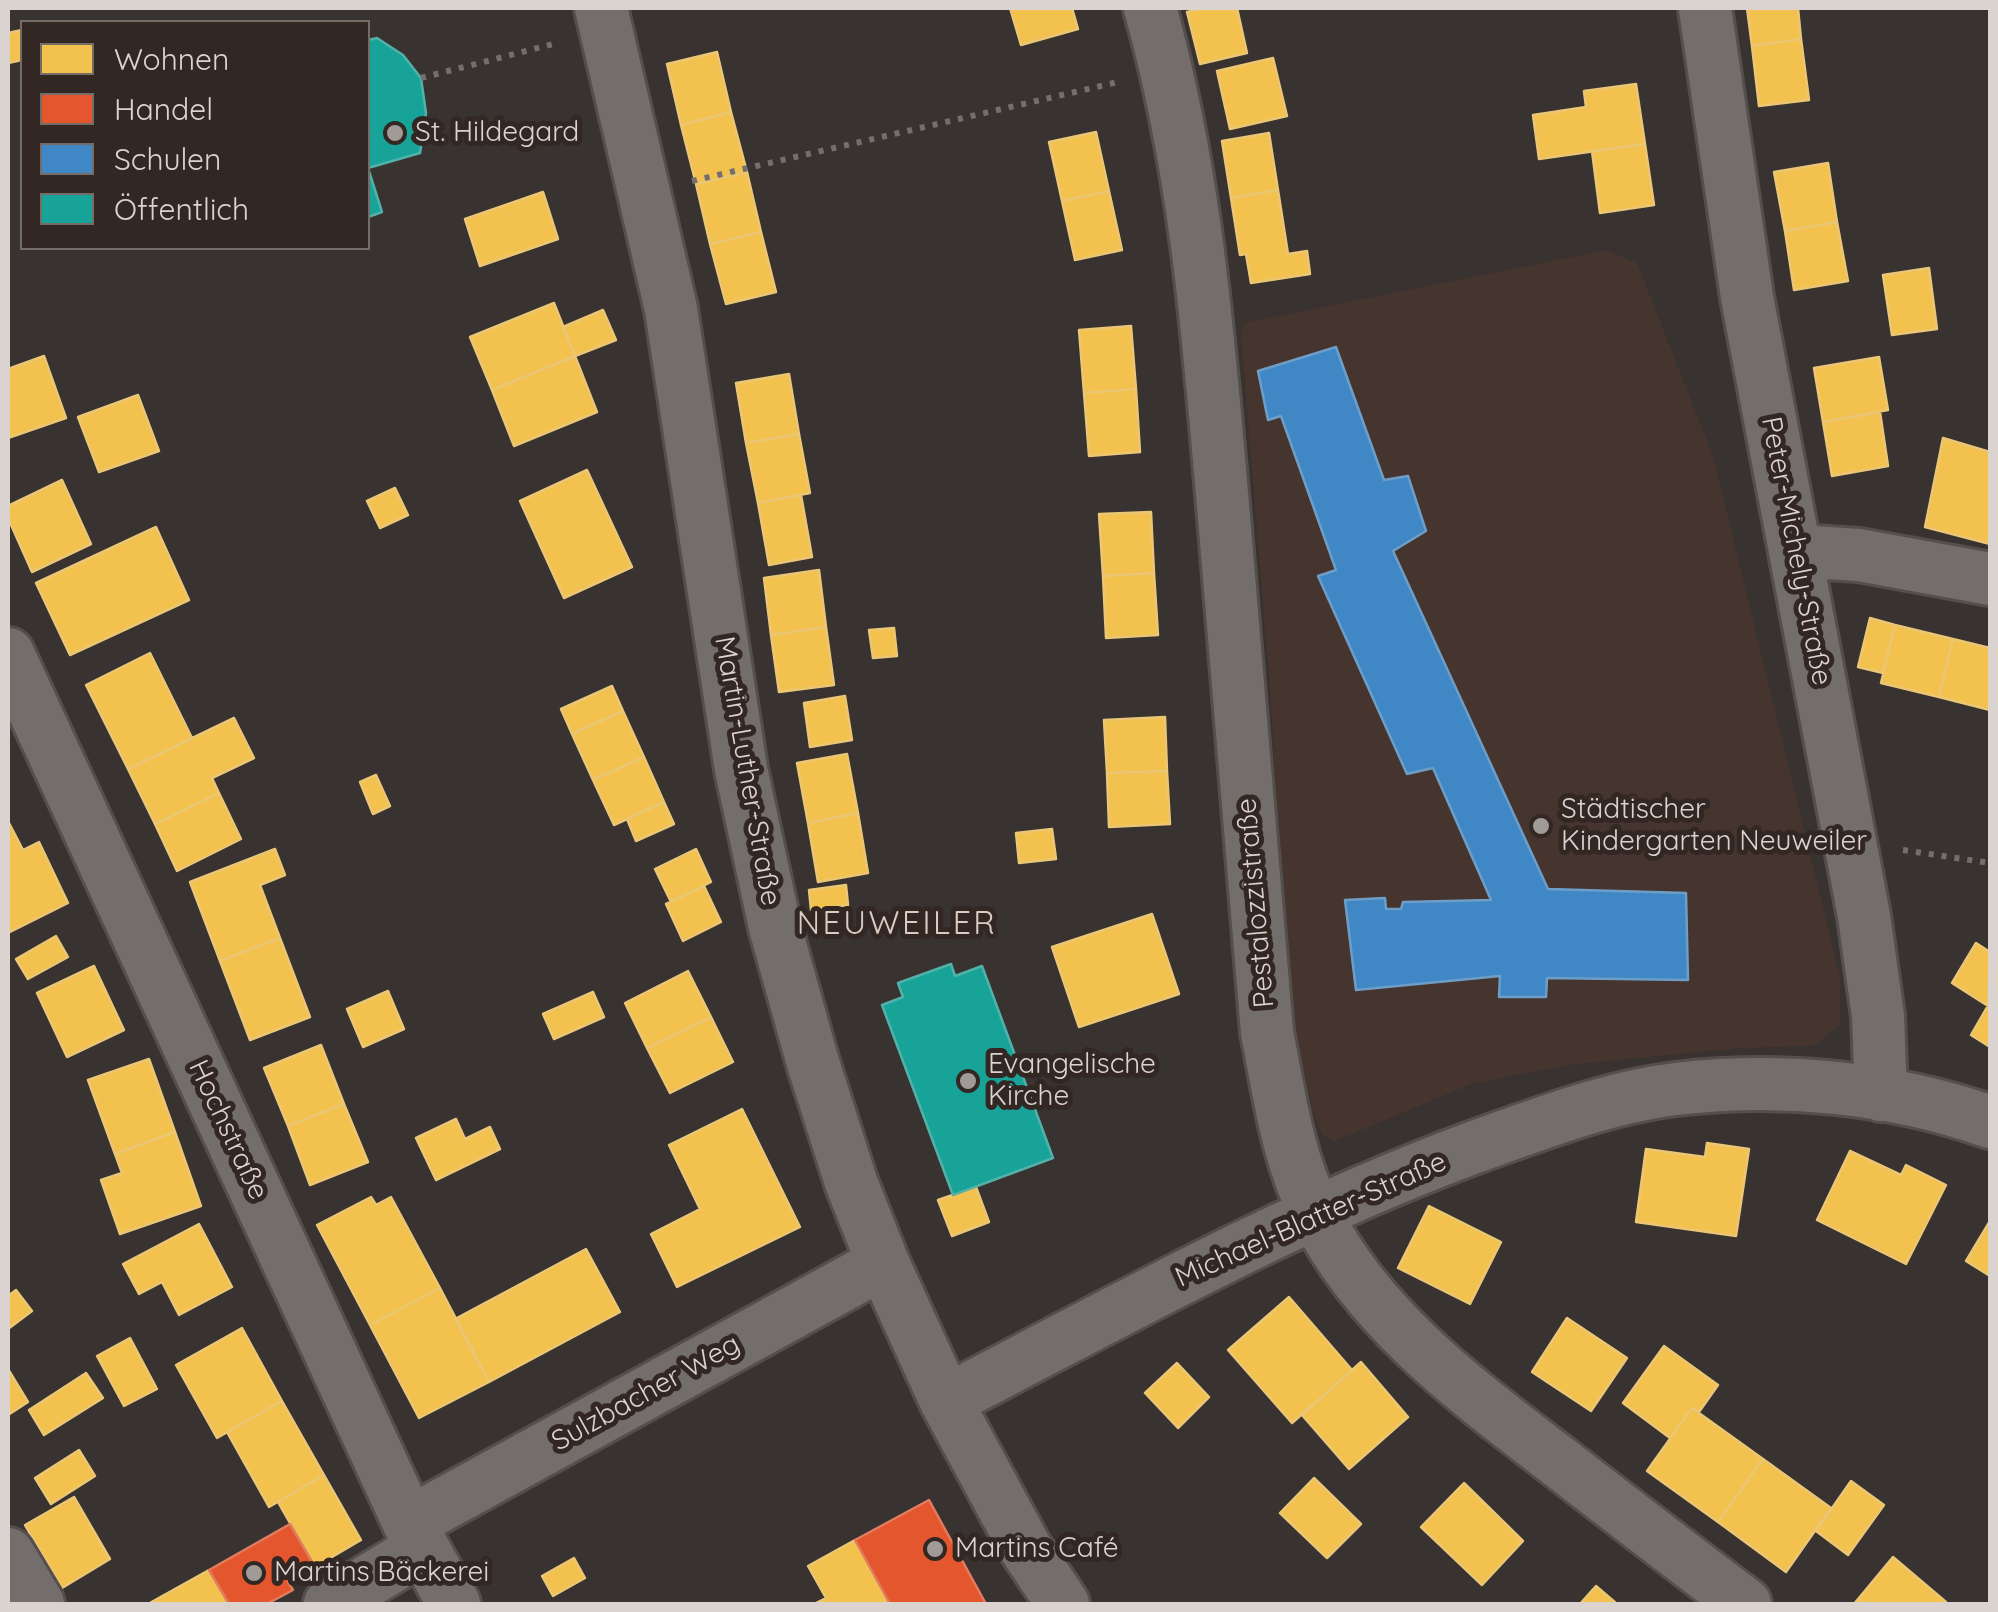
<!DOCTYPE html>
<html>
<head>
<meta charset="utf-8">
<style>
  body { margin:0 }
  #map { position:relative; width:1998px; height:1612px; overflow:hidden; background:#383230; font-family:Quicksand,sans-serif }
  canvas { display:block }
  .frame { position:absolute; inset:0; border:10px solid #dad3d0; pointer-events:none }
  .legend { position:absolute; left:20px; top:20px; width:350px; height:230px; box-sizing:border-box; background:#322722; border:2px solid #756c68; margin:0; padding:12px 18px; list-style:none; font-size:30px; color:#dad3d0 }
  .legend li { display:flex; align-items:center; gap:20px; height:50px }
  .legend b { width:50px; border:2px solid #756c68 }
</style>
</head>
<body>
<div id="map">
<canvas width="1998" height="1612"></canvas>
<div class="frame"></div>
<ul class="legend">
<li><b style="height:28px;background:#f2c14e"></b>Wohnen</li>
<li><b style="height:28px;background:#e4572e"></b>Handel</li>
<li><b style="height:28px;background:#3f88c5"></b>Schulen</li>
<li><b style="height:28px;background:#17a398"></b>Öffentlich</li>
</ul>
</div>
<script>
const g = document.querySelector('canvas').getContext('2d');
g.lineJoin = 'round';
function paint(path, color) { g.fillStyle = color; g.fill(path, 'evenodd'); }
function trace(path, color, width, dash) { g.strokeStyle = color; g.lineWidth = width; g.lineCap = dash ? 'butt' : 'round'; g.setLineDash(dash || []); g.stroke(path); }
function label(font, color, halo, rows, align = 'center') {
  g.font = font + ' Quicksand,sans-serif'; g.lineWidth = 10; g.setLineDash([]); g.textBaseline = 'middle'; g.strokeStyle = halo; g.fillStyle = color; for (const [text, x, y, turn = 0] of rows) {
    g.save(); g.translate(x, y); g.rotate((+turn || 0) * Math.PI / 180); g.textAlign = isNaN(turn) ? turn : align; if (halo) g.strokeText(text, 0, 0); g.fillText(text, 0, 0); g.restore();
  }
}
const built = new Path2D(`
  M1606 250 1637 263 1713 456 1840 977V1025L1813 1046 1739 1048 1577 1064 1474 1083 1335 1141 1323 1136 1314 1116 1291 1013 1269 676 1241 336 1244 323Z`);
const homes = new Path2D(`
  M1010 8H1072L1078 29 1021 45Z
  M1206 8H1237L1247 53 1200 64 1187 12Z
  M1747 8H1798L1801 39 1752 46Z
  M22 30V60L8 63V33Z
  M1801 39 1809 100 1759 106 1752 46Z
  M717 52 731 112 681 125 667 64Z
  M1273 58 1287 116 1230 129 1217 71Z
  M1636 84 1645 144 1539 159 1533 115 1586 107 1584 91Z
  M731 112 747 172 696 184 681 125Z
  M1096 132 1109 191 1062 201 1049 142Z
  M1269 133 1278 190 1231 198 1222 141Z
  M1645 144 1654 205 1600 213 1592 151Z
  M1828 163 1837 222 1785 231 1774 172Z
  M747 172 761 232 710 244 696 184Z
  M1278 190 1288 254 1307 251 1310 274 1251 283 1246 254 1240 255 1231 198Z
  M1109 191 1122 250 1075 260 1062 201Z
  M543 192 558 239 480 266 465 219Z
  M1837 222 1848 281 1794 290 1785 231Z
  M761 232 776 292 726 304 710 244Z
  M1929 268 1937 329 1892 335 1883 275Z
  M554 303 575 356 492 390 470 337Z
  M603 310 616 340 575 356 563 327Z
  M1131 326 1136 389 1084 393 1079 330Z
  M44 356 66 418 8 438V369Z
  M575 356 597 412 514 446 492 390Z
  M1879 357 1888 410 1823 422 1814 368Z
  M789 374 799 434 746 443 736 383Z
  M1136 389 1140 452 1089 456 1084 393Z
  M138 395 159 451 99 472 78 417Z
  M1880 412 1888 466 1832 476 1823 422Z
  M799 434 810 493 758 503 746 443Z
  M1943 438 1990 452V544L1925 527Z
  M587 470 632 567 564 598 520 501Z
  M62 480 91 544 32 572 8 518V506Z
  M395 488 408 515 380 528 367 501Z
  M801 495 812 557 769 565 758 503Z
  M1151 512 1154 573 1103 576 1099 514Z
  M156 527 189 600 70 655 36 583Z
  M819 570 826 627 771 635 764 578Z
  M1154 573 1158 635 1106 638 1103 576Z
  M1870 618 1895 625 1883 673 1858 667Z
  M1895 625 1953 639 1939 697 1881 683Z
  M826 627 834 685 779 692 771 635Z
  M894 628 897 656 873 658 869 630Z
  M1953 639 1990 648V710L1939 697Z
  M150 653 192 738 128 769 86 685Z
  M612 686 623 711 572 734 561 709Z
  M845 696 852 740 810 747 804 703Z
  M623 711 644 757 593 780 572 734Z
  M1165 717 1167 771 1107 773 1104 720Z
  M234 718 254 758 212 778 219 793 155 824 128 769Z
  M847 754 858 813 808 823 797 763Z
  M644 757 664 802 614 825 593 780Z
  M1167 771 1170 824 1109 827 1107 773Z
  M376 775 390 806 373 814 360 782Z
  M219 793 241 839 177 871 155 824Z
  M664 802 674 824 636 841 627 819Z
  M858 813 868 873 818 882 808 823Z
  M9 823 23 850 39 842 68 903 8 933Z
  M1052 829 1056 859 1019 863 1016 833Z
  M275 849 285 875 260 885 280 938 220 961 190 882Z
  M696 849 711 882 671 902 655 869Z
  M846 885 848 905 811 910 809 890Z
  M704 886 721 922 683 941 666 904Z
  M1152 914 1179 994 1079 1027 1052 947Z
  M56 936 68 957 28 979 16 959Z
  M280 938 310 1017 250 1040 220 961Z
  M1976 943 1990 952 1988 1006 1952 983Z
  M94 966 124 1030 67 1057 37 993Z
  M688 971 711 1017 647 1048 625 1003Z
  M388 991 404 1029 363 1047 347 1009Z
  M593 992 604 1017 554 1039 543 1014Z
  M1990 1002V1047L1971 1035Z
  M711 1017 733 1062 670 1093 647 1048Z
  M321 1045 344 1104 288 1126 264 1068Z
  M149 1059 175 1132 115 1154 88 1080Z
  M344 1104 368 1162 310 1185 288 1126Z
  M742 1109 800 1227 677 1287 651 1234 700 1209 669 1145Z
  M456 1119 465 1139 490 1127 500 1149 436 1180 416 1138Z
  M175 1132 201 1206 120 1234 101 1180 122 1173 115 1154Z
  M1707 1143 1749 1149 1736 1236 1636 1222 1646 1149 1705 1157Z
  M1850 1151 1901 1175 1906 1165 1946 1185 1906 1264 1817 1220Z
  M976 1187 989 1222 952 1236 938 1200Z
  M371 1197 376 1205 391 1197 440 1288 370 1325 317 1225Z
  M1429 1206 1501 1242 1470 1304 1398 1268Z
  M1990 1221V1276L1966 1261Z
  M199 1224 232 1287 179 1315 162 1282 139 1294 123 1264Z
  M586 1249 620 1312 489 1382 455 1319Z
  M440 1288 489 1382 419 1418 370 1325Z
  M16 1290 32 1311 8 1329V1296Z
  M1289 1297 1352 1370 1292 1423 1228 1350Z
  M1567 1318 1627 1358 1591 1411 1532 1372Z
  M242 1328 282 1401 217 1438 176 1365Z
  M130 1338 157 1389 124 1406 97 1356Z
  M1664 1346 1718 1385 1699 1412 1692 1408 1670 1438 1623 1403Z
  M1361 1362 1408 1417 1349 1469 1302 1415Z
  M1177 1363 1209 1397 1178 1428 1145 1393Z
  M8 1369 28 1402 8 1415Z
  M86 1373 103 1398 44 1435 29 1410Z
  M282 1401 324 1475 269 1507 227 1432Z
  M1692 1408 1763 1459 1718 1522 1647 1471Z
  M79 1450 95 1476 51 1504 35 1478Z
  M1763 1459 1831 1508 1786 1572 1718 1522Z
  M324 1475 361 1540 315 1567 278 1502Z
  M1314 1478 1361 1524 1327 1558 1280 1513Z
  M1851 1481 1884 1505 1848 1555 1816 1531Z
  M1464 1483 1523 1541 1482 1585 1421 1527Z
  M74 1497 110 1559 62 1588 25 1525Z
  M855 1540 890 1604H814L826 1598 808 1566Z
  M1893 1557 1946 1602 1943 1604H1854Z
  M574 1558 585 1578 553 1596 542 1576Z
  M209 1570 229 1604H148Z
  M1596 1586 1617 1604H1580Z`);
const shops = new Path2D(`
  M929 1500 986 1604H890L855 1540Z
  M290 1524 315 1567 288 1582 293 1590 267 1604H229L209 1570Z`);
const schools = new Path2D(`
  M1336 347 1384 480 1408 476 1426 531 1393 551 1548 889 1686 893 1688 980 1547 978 1546 997H1499L1500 976 1356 990 1345 900 1385 898 1386 909H1401L1403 902 1491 900 1433 768 1407 774 1318 576 1336 570 1281 416 1268 420 1258 371Z`);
const public = new Path2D(`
  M377 38 403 55 421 78 426 113 420 153 368 168 382 212 368 217V40Z
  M951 964 955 976 982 966 1053 1158 953 1195 882 1005 903 997 898 983Z`);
const path = new Path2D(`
  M421 78 557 43
  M692 181 1118 82
  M1903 850 1990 863`);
const minor = new Path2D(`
  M601 8 671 309 741 769 775 927 813 1063 851 1182 883 1263 946 1401 1026 1549 1063 1604
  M1150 8C1197 174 1209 345 1224 517 1238 689 1253 860 1267 1032 1279 1093 1287 1157 1316 1214 1368 1319 1468 1392 1558 1461 1620 1509 1682 1557 1745 1604
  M1705 8 1747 297 1864 916 1878 1016 1881 1095
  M1797 551 1859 555 1990 579
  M8 654 409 1523 454 1604
  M946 1401C1119 1311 1289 1216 1472 1148 1537 1125 1608 1097 1676 1089 1780 1077 1892 1087 1990 1122
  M409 1523 883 1263
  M8 1554 38 1604
  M330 1604 421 1549`);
const markers = [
  [395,133,10,"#a19b98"],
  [1541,826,10,"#a19b98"],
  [968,1081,10,"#a19b98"],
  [935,1549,10,"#a19b98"],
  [254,1573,10,"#a19b98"]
];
const poiNames = [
  ["St. Hildegard",415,133],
  ["Städtischer",1561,810],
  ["Kindergarten Neuweiler",1561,842],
  ["Evangelische",988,1065],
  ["Kirche",988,1097],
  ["Martins Café",955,1549],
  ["Martins Bäckerei",274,1573]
];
const streetNames = [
  ["Peter-Michely-Straße",1796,551,79],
  ["Martin-Luther-Straße",747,771,80],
  ["Pestalozzistraße",1256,903,-95],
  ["Hochstraße",228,1130,65],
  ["Michael-Blatter-Straße",1311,1220,-24],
  ["Sulzbacher Weg",646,1393,-29]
];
const quarterNames = [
  ["NEUWEILER",897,924]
];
paint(built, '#45352e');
paint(homes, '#f2c14e');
trace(homes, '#ebc675', 2.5);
paint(shops, '#e4572e');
trace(shops, '#e17c5f', 2.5);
paint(schools, '#3f88c5');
trace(schools, '#6e9ec8', 2.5);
paint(public, '#17a398');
trace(public, '#52b1a9', 2.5);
trace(minor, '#544f4d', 58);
trace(path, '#746f6e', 6, [5, 8]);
trace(minor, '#736e6c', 52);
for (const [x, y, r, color] of markers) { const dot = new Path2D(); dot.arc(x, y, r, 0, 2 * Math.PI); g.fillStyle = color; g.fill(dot); trace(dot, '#322722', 4); }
label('28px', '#dad3d0', '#322722', poiNames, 'left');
label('28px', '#dad3d0', '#322722', streetNames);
g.letterSpacing = '2.5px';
label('32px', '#dacbc5', '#322722', quarterNames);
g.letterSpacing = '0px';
</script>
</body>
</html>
